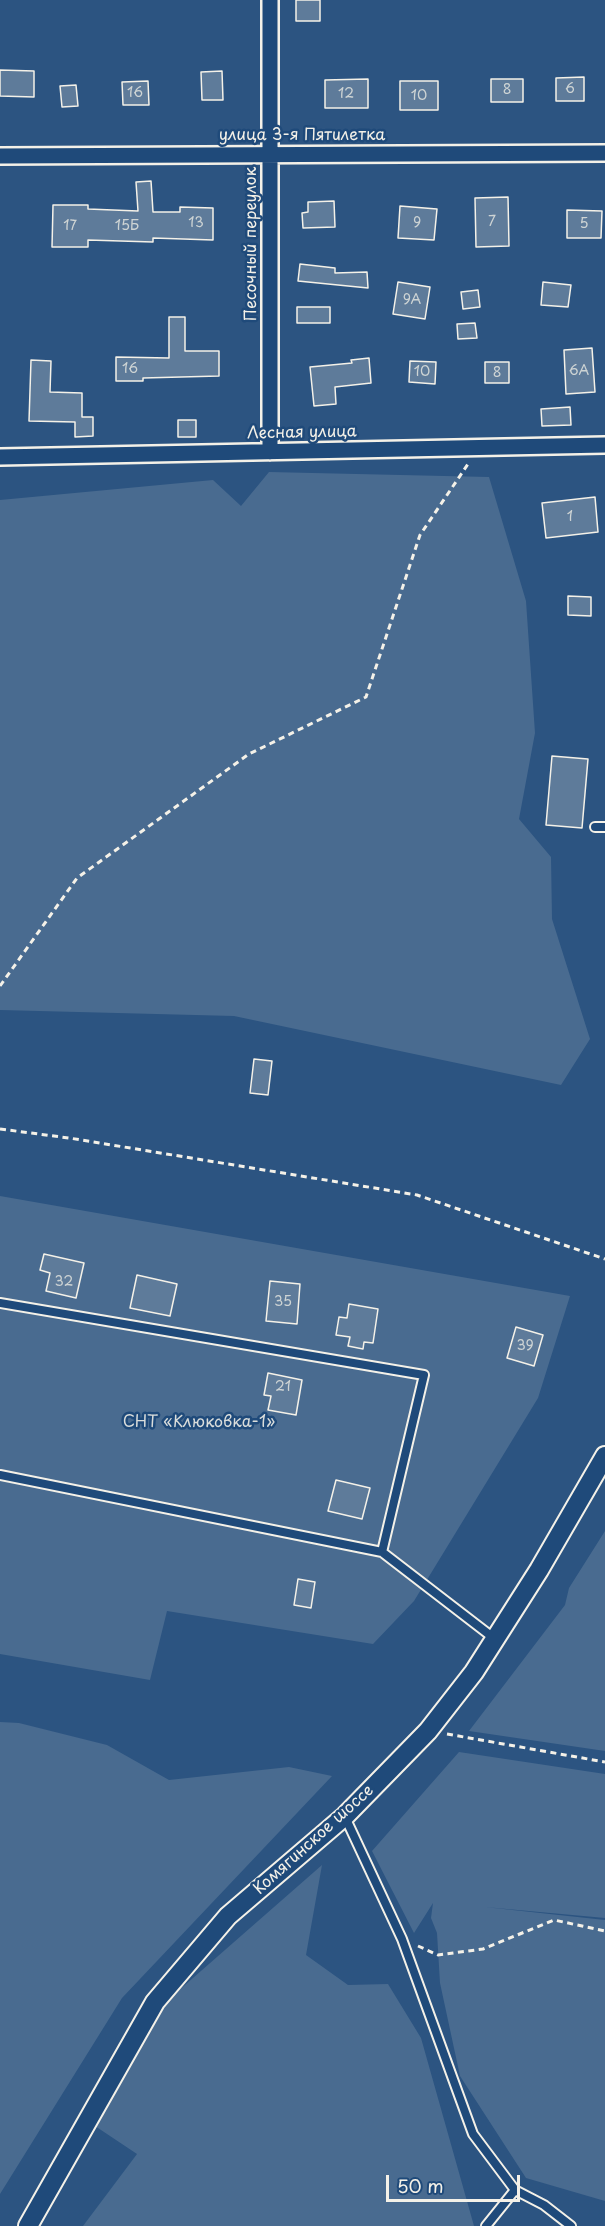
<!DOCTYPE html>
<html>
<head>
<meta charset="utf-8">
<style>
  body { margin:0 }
  #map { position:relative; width:605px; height:2226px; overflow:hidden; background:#2c5481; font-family:"Playpen Sans",sans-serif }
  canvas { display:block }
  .scale { position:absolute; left:386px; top:2175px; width:134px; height:27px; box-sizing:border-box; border:3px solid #f4f1e8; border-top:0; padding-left:8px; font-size:18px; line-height:21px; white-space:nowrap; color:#f4f1e8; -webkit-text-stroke:4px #1f4a7a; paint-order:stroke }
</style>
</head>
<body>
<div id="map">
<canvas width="605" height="2226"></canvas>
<div class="scale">50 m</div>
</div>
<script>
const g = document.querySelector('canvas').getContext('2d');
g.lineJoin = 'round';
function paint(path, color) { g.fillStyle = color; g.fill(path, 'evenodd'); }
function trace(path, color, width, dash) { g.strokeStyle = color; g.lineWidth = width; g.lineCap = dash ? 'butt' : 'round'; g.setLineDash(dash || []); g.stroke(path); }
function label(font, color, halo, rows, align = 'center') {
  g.font = font + ' "Playpen Sans",sans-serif'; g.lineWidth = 5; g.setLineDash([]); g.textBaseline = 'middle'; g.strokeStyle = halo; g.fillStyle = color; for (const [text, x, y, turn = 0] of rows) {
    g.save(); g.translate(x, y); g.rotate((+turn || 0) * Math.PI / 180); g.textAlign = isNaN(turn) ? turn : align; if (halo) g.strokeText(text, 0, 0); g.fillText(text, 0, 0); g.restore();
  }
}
const green = new Path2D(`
  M269 472 489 477 526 601 535 733 519 819 551 857 552 919 590 1039 561 1085 234 1016 0 1010V500L213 480 241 506Z
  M0 1196 570 1296 538 1398 414 1601 373 1644 167 1611 150 1680 0 1654Z
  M605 1531V1751L469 1731 565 1605 569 1588Z
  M0 1722 19 1723 107 1745 169 1780 289 1767 332 1776 122 1998 0 2194Z
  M459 1752 605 1774V1918L485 1907 605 1920V2201L526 2178 460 2076 440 1983 437 1933 431 1918 433 1903 414 1933 372 1851Z
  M322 1865 306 1955 348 1985 388 1984 421 2038 474 2226H83L137 2154 92 2124 161 2006Z`);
const building = new Path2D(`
  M296 0H320V21H296Z
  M0 70 34 71V97L0 96Z
  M222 71 223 100H202L201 72Z
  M584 77V101H556V78Z
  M368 79V108H325V80Z
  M491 79H523V102H491Z
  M148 81 149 105H123L122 82Z
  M400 81H438V110H400Z
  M76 85 78 106 62 107 60 86Z
  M151 181 153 212H180V207L213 208V240L153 238V242L88 240V247H52L53 205H88V209L138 211 136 182Z
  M508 197 509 246 476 247 475 198Z
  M334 201 335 227 303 228 302 213 308 212V202Z
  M400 206 437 209 434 240 398 238Z
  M567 210 602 211 601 238H567Z
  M300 264 335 268V273L367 272 368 288 298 281Z
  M398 282 430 287 425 319 393 314Z
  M543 282 571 285 568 307 541 305Z
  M478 290 480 307 463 309 461 292Z
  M297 307H330V323H297Z
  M169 317H185V351H219V376L143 378V381H116V357L169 358Z
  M475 323 477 338 458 339 457 324Z
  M592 348 595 392 566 394 564 350Z
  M369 358 371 383 335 387 336 404 314 406 310 367 352 363 351 360Z
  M31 360 51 361 50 392 82 393V417H93V436L75 437V422L29 421Z
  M410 361 436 362 435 384 409 382Z
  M485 362H509V383H485Z
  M570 407 571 425 542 426 541 409Z
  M178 420H196V437H178Z
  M595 497 598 532 546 538 542 503Z
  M568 596 591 597V616L568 615Z
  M552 756 588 759 582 828 546 825Z
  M254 1059 272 1061 268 1095 250 1093Z
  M44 1254 84 1263 76 1298 46 1291 50 1273 40 1270Z
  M137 1275 177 1284 170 1316 130 1308Z
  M270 1281 300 1284 297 1324 266 1321Z
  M349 1304 378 1309 373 1343 364 1342 363 1349 348 1346 350 1337 336 1335 339 1317 347 1318Z
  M516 1327 543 1335 534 1366 507 1358Z
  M268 1373 302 1380 296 1415 268 1410 271 1396 264 1395Z
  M336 1480 370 1488 362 1519 328 1511Z
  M298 1579 315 1582 311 1608 294 1605Z`);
const path = new Path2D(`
  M0 986 77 878 249 754 366 697 420 535 468 464
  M0 1129 69 1138 417 1195 605 1259
  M447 1734 605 1762
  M418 1946 438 1955 483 1949 554 1920 605 1931`);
const service = new Path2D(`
  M595 827H605
  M0 1303 424 1375 382 1552
  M0 1475 382 1552 495 1639
  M345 1817 402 1939 473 2134 515 2190
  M486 2226 515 2190 544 2205 571 2226`);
const minor = new Path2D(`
  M270 0V452
  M0 156 605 153
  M0 457 605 445`);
const tertiary = new Path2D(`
  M28 2226 155 2002 228 1916 345 1816 428 1731 474 1672 539 1570 605 1456`);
const numberNames = [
  ["6",570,89],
  ["8",507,90],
  ["16",135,93],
  ["12",346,94],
  ["10",419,96],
  ["7",492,222],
  ["13",196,223],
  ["9",417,223],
  ["5",584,224],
  ["17",70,226],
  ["15Б",127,226],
  ["9А",412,300],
  ["16",130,369],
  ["6А",579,371],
  ["10",422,372],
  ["8",497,373],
  ["1",570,517],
  ["32",64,1282],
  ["35",283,1302],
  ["39",525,1346],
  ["21",283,1387]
];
const streetNames = [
  ["улица 3-я Пятилетка",302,136],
  ["Песочный переулок",252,244,-90],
  ["Лесная улица",302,433,-1],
  ["Комягинское шоссе",314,1840,-42]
];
const parkNames = [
  ["СНТ «Клюковка-1»",199,1423]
];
paint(green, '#496b90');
paint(building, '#5e7b9a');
trace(building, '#f4f1e8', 1.5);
trace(service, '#f4f1e8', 12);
trace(minor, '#f4f1e8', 20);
trace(tertiary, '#f4f1e8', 22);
trace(path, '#f4f1e8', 3, [6, 4.5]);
trace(service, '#1f4a7a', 8);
trace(minor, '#1f4a7a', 15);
trace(tertiary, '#1f4a7a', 18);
label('14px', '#ced4d4', null, numberNames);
label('16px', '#f4f1e8', '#1f4a7a', streetNames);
label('16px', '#dadddb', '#1f4a7a', parkNames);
</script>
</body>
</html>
